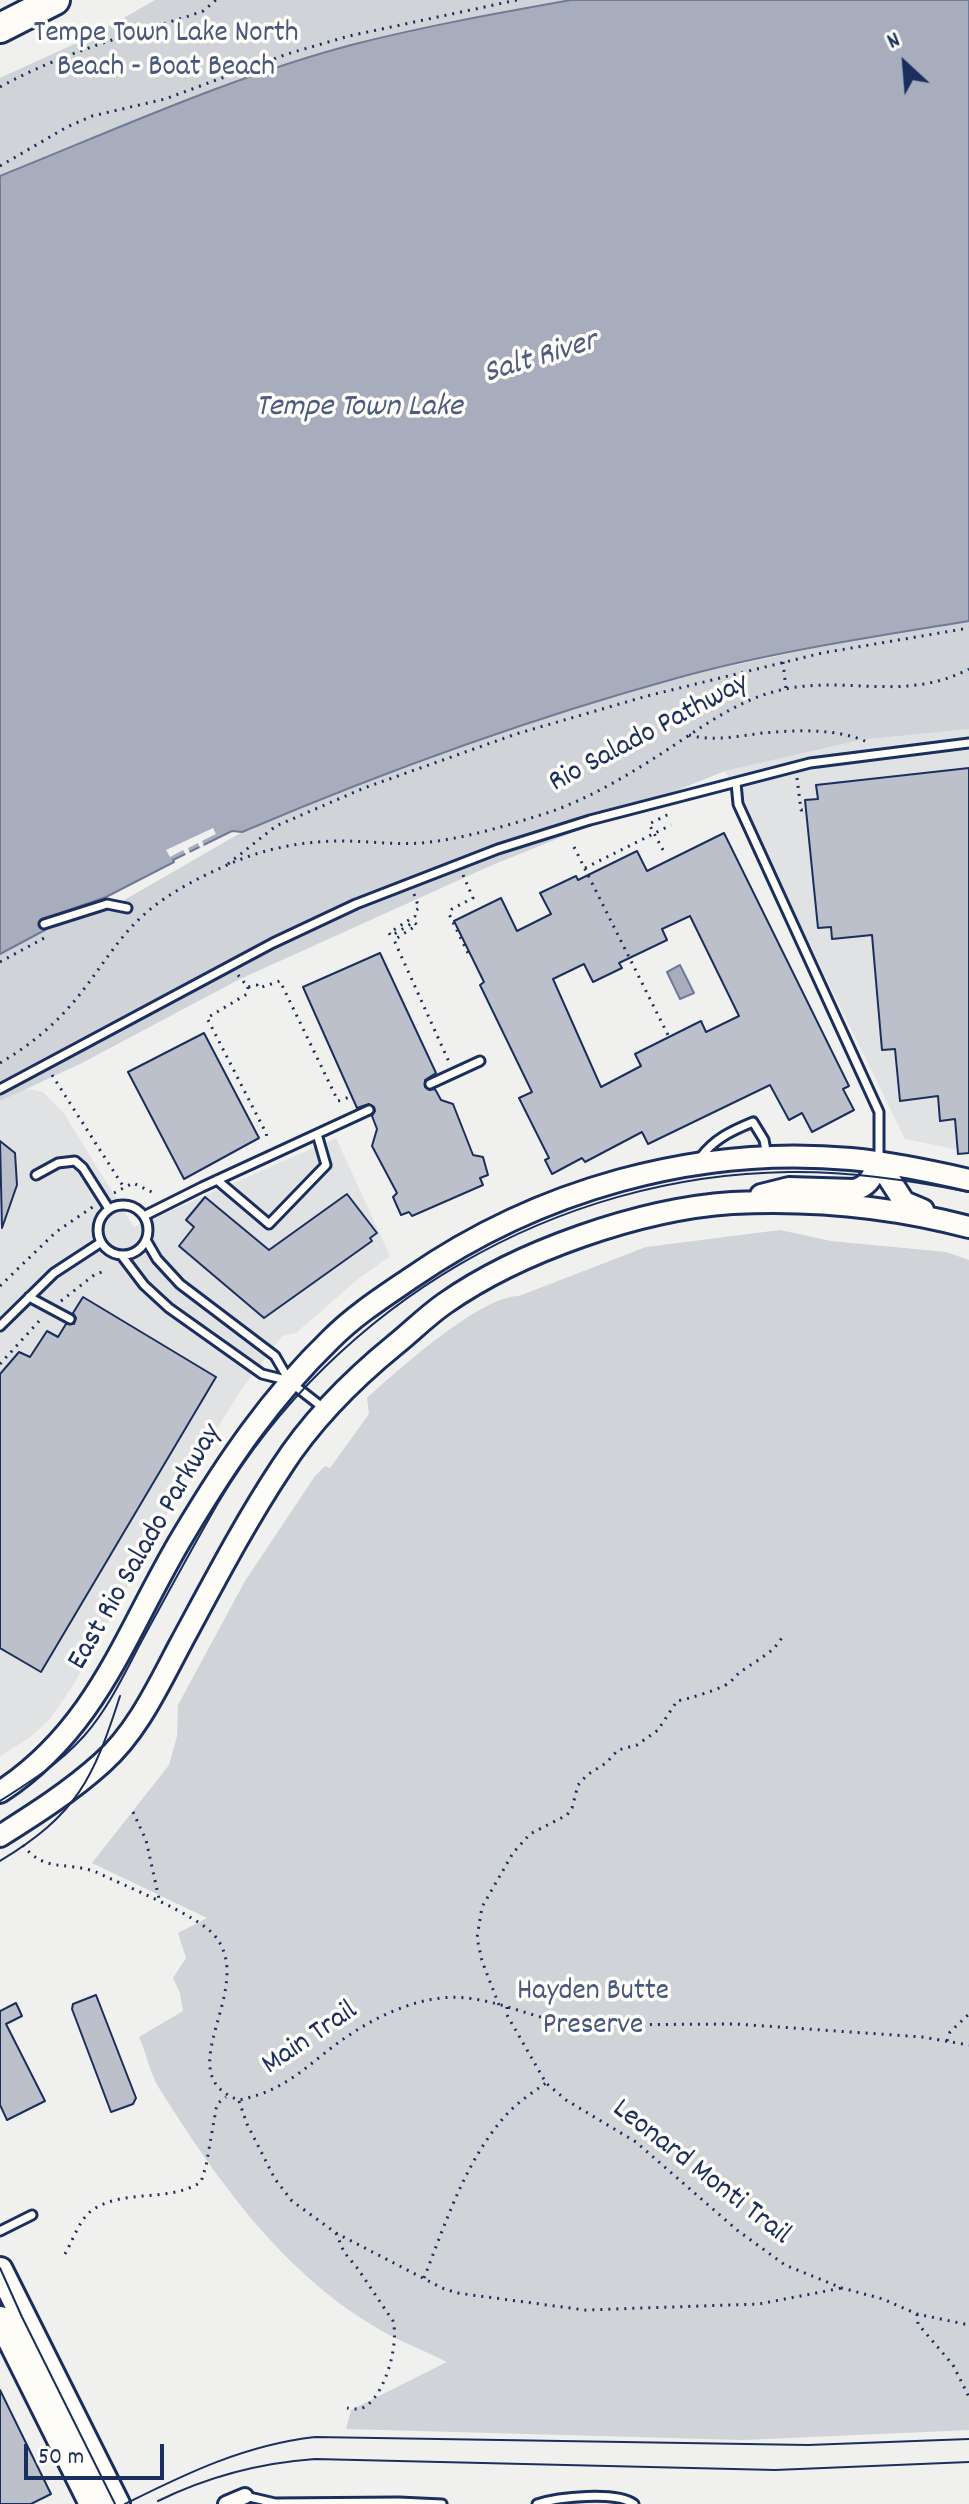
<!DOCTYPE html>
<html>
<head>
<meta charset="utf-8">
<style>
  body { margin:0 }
  #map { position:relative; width:969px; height:2504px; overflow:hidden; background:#f0f0ee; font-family:Dekko,sans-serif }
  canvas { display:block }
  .north { position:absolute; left:865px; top:24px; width:80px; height:80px; -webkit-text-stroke:6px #fdfcf7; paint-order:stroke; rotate:334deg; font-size:22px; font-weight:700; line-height:32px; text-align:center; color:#1b2f5e }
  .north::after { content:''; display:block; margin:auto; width:28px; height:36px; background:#1b2f5e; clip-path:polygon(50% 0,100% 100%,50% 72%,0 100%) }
  .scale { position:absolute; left:24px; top:2444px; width:140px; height:36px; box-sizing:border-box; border:4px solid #1b2f5e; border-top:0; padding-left:10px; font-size:24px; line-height:28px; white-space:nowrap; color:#1b2f5e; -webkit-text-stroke:6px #fdfcf7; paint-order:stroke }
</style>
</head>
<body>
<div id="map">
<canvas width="969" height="2504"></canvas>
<div class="north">N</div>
<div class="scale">50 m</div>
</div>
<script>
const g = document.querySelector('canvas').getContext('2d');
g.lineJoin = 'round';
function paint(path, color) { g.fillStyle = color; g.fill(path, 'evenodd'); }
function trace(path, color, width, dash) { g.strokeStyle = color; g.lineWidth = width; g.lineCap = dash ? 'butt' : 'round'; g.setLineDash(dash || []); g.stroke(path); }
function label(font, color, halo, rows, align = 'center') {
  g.font = font + ' Dekko,sans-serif'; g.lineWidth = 7; g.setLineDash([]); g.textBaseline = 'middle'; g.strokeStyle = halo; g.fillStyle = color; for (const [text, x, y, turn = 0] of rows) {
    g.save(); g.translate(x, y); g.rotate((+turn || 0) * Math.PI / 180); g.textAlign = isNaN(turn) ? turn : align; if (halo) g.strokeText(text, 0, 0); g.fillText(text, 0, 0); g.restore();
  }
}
const built = new Path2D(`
  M969 729V1152L905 1139 725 771 860 740Z
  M23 1088 43 1092 63 1112 134 1227 336 1138 390 1256 357 1280 296 1333 282 1336 241 1390 192 1469 74 1684 50 1719 29 1738 0 1756V1101Z`);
const green = new Path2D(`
  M155 0H571C498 13 426 26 355 44 233 76 117 129 0 176V78L92 36Z
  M969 621V729L860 740 725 771 490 866 238 980 80 1064 0 1101V954L45 930 107 910 242 832 338 791 486 736 679 677 852 640Z
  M780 1230 831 1241 946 1252 969 1260V2430L744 2440 346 2429 351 2410 447 2362C424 2350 398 2341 375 2327 281 2271 216 2179 159 2088 151 2076 146 2052 139 2037L183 2011 180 1993 173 1978 186 1958 178 1933 207 1918 92 1863 169 1765 177 1736 178 1705 245 1581 315 1476 325 1466 330 1468 369 1414 367 1398C397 1371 480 1296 519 1296L646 1247Z`);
const water = new Path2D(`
  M571 0H969V621C872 637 772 652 677 678 528 719 383 772 242 832L232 831 173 860 174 862 106 897 43 919 45 930 0 954V176C117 129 233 76 355 44 426 26 498 13 571 0Z
  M680 965 694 993 680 999 667 972Z`);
const pier = new Path2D(`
  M213 828 216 834 202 841 204 846 200 848 198 843 188 848 190 853 186 855 183 850 170 857 166 850Z`);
const building = new Path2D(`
  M969 768V1153L958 1154 955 1119 940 1121 938 1096 900 1101 895 1049 882 1050 872 935 832 939 831 927 818 928 805 800 818 799 816 785Z
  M724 833 849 1086 843 1089 854 1110 812 1132 802 1113 789 1120 770 1085 648 1144 642 1132 585 1162 582 1158 552 1174 545 1160 549 1158 519 1098 532 1092 480 985 484 982 454 921 501 898 517 931 551 914 540 893 576 876 578 880 637 851 647 871ZM690 916 739 1016 706 1032 701 1021 635 1054 641 1066 601 1087 553 979 584 964 593 982 622 968 619 963 667 940 662 929Z
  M380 953 436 1073 425 1080V1087L429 1090 435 1089 441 1100 453 1104 473 1155 483 1157 488 1175 480 1178 483 1185 412 1216 409 1212 401 1215 393 1197 397 1193 372 1146 377 1129 372 1116 375 1111 374 1107 369 1104 357 1108 303 987Z
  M204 1033 259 1138 184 1179 128 1072Z
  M0 1141 15 1153 17 1185 2 1228Z
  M347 1194 377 1233 370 1238 372 1241 264 1318 179 1246 194 1227 186 1220 205 1197 269 1250Z
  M83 1297 216 1377 41 1672 0 1648V1374L19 1352 30 1357 47 1331 58 1337 66 1324H74L76 1318 73 1313Z
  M96 1995 136 2098 133 2104 111 2112 72 2009 73 2004Z
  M16 2003 22 2016 6 2024 45 2101 7 2120 0 2105V2011Z
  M0 2390 51 2494 31 2504H0Z`);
const path = new Path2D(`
  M0 87C60 54 124 36 189 16L203 11 216 0
  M0 166 67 127 92 116 165 99 287 54 349 36 517 0
  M783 662 786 689
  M689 735C714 742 738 736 763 733 797 730 836 728 867 742
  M797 778 801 810H805
  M574 847 668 1035
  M663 850 649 824 669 814
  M228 864 276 826 364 788 516 734 647 696 822 653 969 628
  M585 868 671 825
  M463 875 473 898 452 909 449 914 468 953
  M414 894 419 908 415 911V916L389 933 391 936 414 922 417 925 394 940 449 1062
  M0 962 46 937
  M238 975 248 987 257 985 259 988 280 981 338 1101 350 1097
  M248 987 247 994 207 1018 266 1133 268 1141
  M0 1063C27 1047 50 1029 70 1006 97 976 116 938 147 912 169 893 198 878 225 866 262 849 301 841 342 841 368 841 394 845 421 843 464 839 509 825 550 812 593 797 635 771 673 746 709 722 742 698 785 689 851 676 905 702 969 669
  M52 1075 123 1186
  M114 1193 133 1183 156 1194
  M0 1286 56 1232 94 1206
  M61 1301 94 1275 107 1270
  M0 1364 41 1319
  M133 1812 146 1840 160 1903
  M23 1845C44 1873 67 1861 96 1872 123 1885 198 1915 215 1936 258 1989 166 2074 239 2100 293 2089 311 2059 354 2032 378 2016 412 2001 441 1998 487 1993 529 2018 574 2025L736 2024 922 2037 969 2045
  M499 2005 482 1961 477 1938 482 1907 513 1853 530 1834 567 1815 572 1808 578 1785 587 1775 606 1763 618 1750 637 1745 658 1730 677 1701C688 1699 721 1689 729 1683 733 1680 735 1676 738 1674 754 1661 776 1653 784 1633
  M507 2007V2015L546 2083 566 2100 636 2142 737 2230 785 2265 842 2288 883 2299 917 2314 969 2325
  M947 2041 950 2032 969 2014
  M239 2101 247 2124 275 2179 292 2201 336 2233 442 2288 457 2293 585 2310 759 2304 842 2288
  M336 2233 344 2252 358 2269 393 2321C399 2344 386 2392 366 2406 360 2410 354 2409 347 2408
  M65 2254C72 2242 80 2219 91 2211 122 2188 169 2203 201 2182L206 2166 217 2104 226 2097
  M424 2278C446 2222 466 2159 507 2114 518 2102 533 2092 546 2083
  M917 2314 918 2324 953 2365 969 2397`);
const service = new Path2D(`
  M736 783 738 804 879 1112V1161
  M44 924 107 904 127 908
  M430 1084 480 1061
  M0 1089 273 943 356 904 498 849 590 820 810 763 969 743
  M700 1158C714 1139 731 1131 753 1122L764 1140 767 1156
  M36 1175 58 1163 75 1161 83 1168 109 1209
  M217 1180 269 1224 326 1165 317 1134
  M98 1230a25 25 0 1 1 50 0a25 25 0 1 1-50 0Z
  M144 1216 202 1187 369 1110
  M146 1240 157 1259 180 1284 275 1356 290 1382 326 1410
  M122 1256 144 1285 169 1308 262 1374 286 1380
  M29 1297 70 1319
  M0 1326 54 1273 100 1243
  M0 2231 32 2215
  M245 2496 275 2503 399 2502 442 2504
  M537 2504C558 2497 616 2491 634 2504`);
const minor = new Path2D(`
  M226 2504 245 2496`);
const secondary = new Path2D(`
  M879 1163 904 1202 923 1210
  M761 1195 789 1188 854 1190C869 1186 872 1177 879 1163
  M0 1792C99 1727 126 1630 184 1534 227 1462 270 1398 331 1339 355 1315 383 1297 411 1278 538 1190 696 1145 851 1159 891 1163 930 1171 969 1180
  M0 1836C35 1814 71 1791 102 1763 138 1731 159 1684 181 1643 213 1584 244 1524 281 1468 311 1421 353 1379 396 1344 412 1331 427 1316 444 1304 519 1251 641 1209 732 1203 811 1199 893 1207 969 1227`);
const primary = new Path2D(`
  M0 2270 117 2504
  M0 2319 92 2504`);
const motorway = new Path2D(`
  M0 28 55 0`);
const tram = new Path2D(`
  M0 1801C30 1782 60 1763 84 1736 107 1710 123 1677 139 1646 165 1598 191 1550 218 1503 337 1303 556 1175 789 1172 849 1171 910 1180 969 1192
  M0 1861C77 1814 93 1780 120 1696
  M0 2268 22 2317 115 2504
  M158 2501C209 2476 259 2463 315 2459L775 2470 969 2462
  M125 2504C187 2473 245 2445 315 2437L808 2445 969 2439`);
const parkNames = [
  ["Tempe Town Lake North",166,36],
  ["Beach - Boat Beach",166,70],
  ["Hayden Butte",593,1994],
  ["Preserve",593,2028]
];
const streetNames = [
  ["Rio Salado Pathway",650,735,-28],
  ["East Rio Salado Parkway",147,1548,-60],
  ["Main Trail",311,2040,-34],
  ["Leonard Monti Trail",700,2174,38]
];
const waterNames = [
  ["Salt River",541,360,-17],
  ["Tempe Town Lake",359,410]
];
paint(built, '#e0e2e3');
paint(green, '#d0d3d8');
paint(water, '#a7adbd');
trace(water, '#6f7b97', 2);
paint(pier, '#f0f0ee');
paint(building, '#bbc0ca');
trace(building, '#1b2f5e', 2);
trace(service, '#1b2f5e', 13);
trace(minor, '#1b2f5e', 20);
trace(secondary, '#1b2f5e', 26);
trace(primary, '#1b2f5e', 30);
trace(motorway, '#1b2f5e', 34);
trace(path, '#1b2f5e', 3, [2, 6]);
trace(service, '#fdfcf7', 7);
trace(minor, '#fdfcf7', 14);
trace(secondary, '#fdfcf7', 20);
trace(primary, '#fdfcf7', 24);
trace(motorway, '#fdfcf7', 28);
trace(tram, '#1b2f5e', 2);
label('30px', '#48587c', '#fdfcf7', parkNames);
label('30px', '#1b2f5e', '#fdfcf7', streetNames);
label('italic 32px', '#4c5b7f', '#fdfcf7', waterNames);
</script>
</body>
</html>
